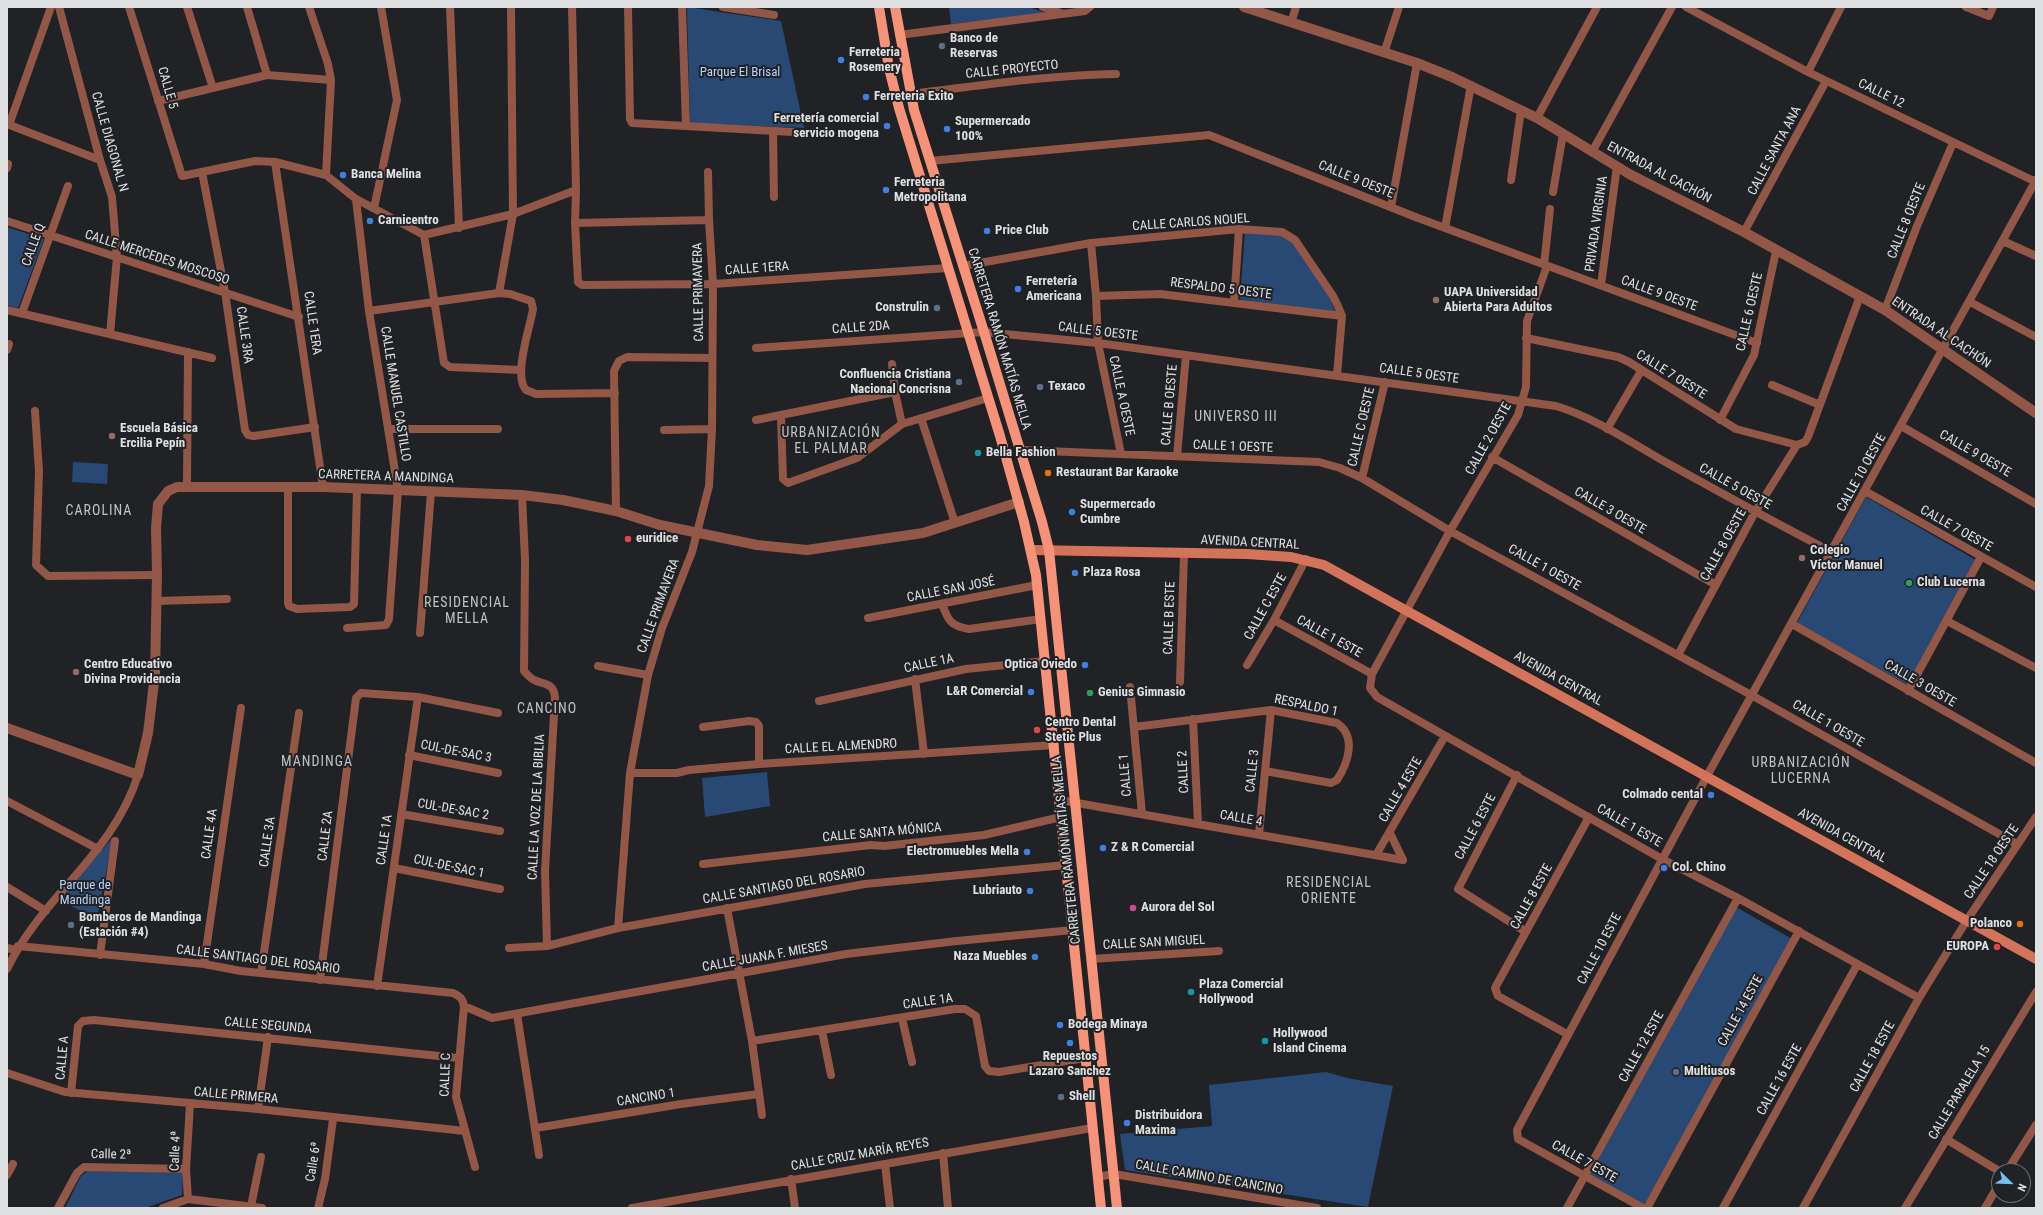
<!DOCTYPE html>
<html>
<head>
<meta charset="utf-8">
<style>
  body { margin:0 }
  #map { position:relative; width:2043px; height:1215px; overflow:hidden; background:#202225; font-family:"Roboto Condensed",sans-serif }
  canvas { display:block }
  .frame { position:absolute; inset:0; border:8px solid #dfe0e2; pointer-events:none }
  .north { position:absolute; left:1991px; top:1163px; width:40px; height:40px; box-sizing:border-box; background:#202225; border:1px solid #6c6e71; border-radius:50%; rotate:113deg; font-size:11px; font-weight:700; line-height:16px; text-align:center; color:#dfe0e2 }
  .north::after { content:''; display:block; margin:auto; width:14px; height:18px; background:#72c1f5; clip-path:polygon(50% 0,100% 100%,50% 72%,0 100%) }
</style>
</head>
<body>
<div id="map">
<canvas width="2043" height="1215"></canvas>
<div class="frame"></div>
<div class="north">N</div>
</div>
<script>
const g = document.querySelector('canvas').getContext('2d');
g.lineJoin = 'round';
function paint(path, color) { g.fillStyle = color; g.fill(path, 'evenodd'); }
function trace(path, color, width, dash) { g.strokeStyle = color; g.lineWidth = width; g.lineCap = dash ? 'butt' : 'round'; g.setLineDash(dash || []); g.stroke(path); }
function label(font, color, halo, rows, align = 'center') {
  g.font = font + ' "Roboto Condensed",sans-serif'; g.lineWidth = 4; g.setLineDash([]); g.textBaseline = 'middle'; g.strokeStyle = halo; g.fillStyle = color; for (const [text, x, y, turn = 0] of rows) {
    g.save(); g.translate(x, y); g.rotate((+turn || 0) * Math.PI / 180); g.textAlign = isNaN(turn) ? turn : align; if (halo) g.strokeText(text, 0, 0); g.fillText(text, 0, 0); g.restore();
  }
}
const green = new Path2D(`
  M687 7 781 21 804 128 690 123Z
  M949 7H1028L1047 13 951 24Z
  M7 227 44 239 18 308 7 305Z
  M1245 232 1285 234 1321 278 1336 313 1240 299Z
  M73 462 108 464 107 484 72 482Z
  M1866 497 1976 560 1908 685 1797 623Z
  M767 772 770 806 705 817 702 778Z
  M113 837 97 919 59 900Z
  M1736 907 1792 939 1644 1205 1590 1175Z
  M1326 1072 1347 1078 1393 1086 1368 1207 1125 1170 1120 1134 1212 1126 1209 1085Z
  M89 1170 183 1173 182 1195 145 1208H65L81 1176Z`);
const minor = new Path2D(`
  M59 7 100 160 112 197 117 257 110 334
  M129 7 182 176 255 161 275 162 326 175 356 199 424 235 513 214 576 190
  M187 7 213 88
  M247 7 267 75
  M309 7 328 64 331 80 326 175
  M450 7 459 228
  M572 7 576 190 575 223 578 282 582 285 713 284 948 268
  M628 7 630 119 632 123 793 132
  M682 7 686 126
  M723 7 774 15
  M1043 7 1061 13
  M1686 7 1808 72 2036 182
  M1966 7 1989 16 1993 7
  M1291 23 1296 7
  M899 35 1085 11 1090 7
  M1384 53 1399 7
  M1808 72 1841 7
  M910 94C979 86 1047 75 1116 74
  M158 101 267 75 331 80
  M1537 118 1597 7
  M7 124 100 160
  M9 125 51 7
  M773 132 774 197
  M1592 152 1672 7
  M930 161 1209 135 1418 218 1757 343
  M275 162 323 487
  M7 168 8 164
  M202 172 225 292 245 430 248 435 254 436 315 427
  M1511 180 1521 110
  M1553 192 1563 134
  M1391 207 1417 63
  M374 208 397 100 381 7
  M7 221 299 317
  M575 223 709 220
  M1445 228 1471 85
  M1744 232 1826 81
  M424 235 444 363 450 367 521 370
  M2003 241 2036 256
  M1091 243 1096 296 1098 343 1121 454
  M1544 265 1550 209
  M963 266 1091 243 1239 229 1282 232 1295 240 1333 296 1338 306 1342 316 1337 375
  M1547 266 1527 321 1526 387 1518 415 1450 531 1372 674 1370 688 1377 697 1662 859 1738 898 1919 998
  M1601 285 1617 166
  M499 293 513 214 511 7
  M1096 296 1160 294 1342 316
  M1234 302 1239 229
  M1970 302 2036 337
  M7 310 212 358
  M1885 310 1917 226 1953 143
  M369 311 499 293 510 294 531 301 533 309C530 328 513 375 526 390L536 394 615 393
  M22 313 68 186
  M1526 338 1618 357 1629 362 1736 429 1797 445
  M756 348 984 332 1098 343 1556 406C1596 418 1633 444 1669 464 1723 494 1777 524 1832 552
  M7 350 9 344
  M892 364 895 392 902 424
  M1772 385 1820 405
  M35 411 39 471 36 565 48 576 157 575
  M781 416 783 479 788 483 857 458 902 424 988 398
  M921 418 955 523
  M756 420 895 392
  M1720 420 1754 355 1776 251
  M1901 426 2036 504
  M388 429H498
  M1607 429 1641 371
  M664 430 712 429
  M1020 450 1319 462 1340 468 1362 478 1450 531 1753 696 2017 844
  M1177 456 1186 355
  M1492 457 1716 585
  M1362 478 1385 382
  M187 486 188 352
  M288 487V603L289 606 297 609 350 607 354 604 357 489
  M1865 491 2036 587
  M522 495 525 560 524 671C527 674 530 678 534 680 545 685 553 682 555 697L545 871 547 946
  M616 511 614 371 619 361 627 357 712 358
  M156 601 227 599
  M942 604C948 620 950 626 969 629L1041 619
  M868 618 1037 585
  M1274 620 1372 674
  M1947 621 2036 668
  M1792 624 2036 763
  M347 628 386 625 389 619 398 490 369 311 356 199
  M420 633 431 492
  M1678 655 1755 512 1797 445 1805 442 1808 437 1860 296
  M1247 665 1274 620 1306 559
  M598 666 648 675
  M915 679 924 754
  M1180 682 1184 554
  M1130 687 1142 814
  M1908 691 1981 557
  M819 701 966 669 1045 661
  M1193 719 1198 824
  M703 727 749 721 756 722 759 726V764
  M1134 727 1271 710 1337 723C1357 737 1348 763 1337 780L1331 783 1265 771
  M409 755 498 773
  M630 773H677L689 770 759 764 1055 745
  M1517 775 1458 889 1526 932
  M1060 800 1403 860
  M7 801 98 849
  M401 814 500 831
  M1390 833 1403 860
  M1259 834 1271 710
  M1376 855 1445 736
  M703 864 871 845 884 846 984 835 1061 817
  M394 868 500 889
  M7 887 46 911
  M727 908 752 1041 762 1115
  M618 928 630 773 648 675 662 628 692 552 709 486 712 429 713 284 709 220 708 172
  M18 946 204 964 241 971 453 993C460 996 463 999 464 1006L456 1097 475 1167
  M7 948 16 950
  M509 948 547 946 618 928 865 884 1066 865
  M100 955 115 841
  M1091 959 1219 951
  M204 964 241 708
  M7 969C42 896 113 855 138 775
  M261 973 299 713
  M320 980 356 698 361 693 418 697 498 713
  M377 986 418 697
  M464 1006 492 1018 846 954 957 941 1073 930
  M517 1014 539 1155
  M902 1018 912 1062
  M822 1031 831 1075
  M1567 1034 1498 996 1495 988 1589 817
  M752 1041 955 1009H965L976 1016 985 1066 989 1071 999 1072 1085 1058
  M7 1073 65 1092 258 1109 465 1131
  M71 1093 78 1026 83 1021 94 1020 458 1058
  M258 1109 268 1037
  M536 1128 681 1104 759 1094
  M1946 1139 1999 1171
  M943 1153 948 1208
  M885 1164 890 1208
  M2007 1171 2036 1125
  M7 1175 13 1164
  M1097 1177 1114 1174 1317 1208
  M791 1179 795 1208
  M188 1199 186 1169 190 1104
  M251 1206 261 1157
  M58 1208 77 1173 84 1167 186 1169
  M163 1208 188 1199 262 1208
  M318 1208 325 1179 333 1119
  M632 1208 1092 1128
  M1567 1208 1738 898
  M1643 1208 1518 1139 1517 1130 1707 776 2036 180
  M1647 1208 1799 931
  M1723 1208 1857 965
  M1803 1208 1919 998 1967 920 2036 817
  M1905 1208 2036 992
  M1985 1208 1999 1184`);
const tertiary = new Path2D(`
  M1244 7 1417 63 1452 77 1537 118 1631 175 1744 232 1885 310 2036 413
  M7 728 138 775 148 733 155 674 157 575 156 528 158 504 168 491 177 487H323L522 495 563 500 616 511 660 525 757 545 807 550 923 533 1019 502`);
const secondary = new Path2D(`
  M1032 550 1247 554 1291 557 1324 565 2036 959`);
const primary = new Path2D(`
  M879 7 889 68 899 108 1000 436 1024 522 1036 575 1101 1208
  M895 7 914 110 984 332 1042 522 1049 550 1117 1208`);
const markers = [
  [942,46,4,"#5c6f8a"],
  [841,60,4,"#3f7fe0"],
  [866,97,4,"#3f7fe0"],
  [887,126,4,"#3f7fe0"],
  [947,129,4,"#3f7fe0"],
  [343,175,4,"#3f7fe0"],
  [886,190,4,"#3f7fe0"],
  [370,221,4,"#3f7fe0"],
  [987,231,4,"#3f7fe0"],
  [1018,289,4,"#3f7fe0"],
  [1436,300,4,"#8d6e63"],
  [937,308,4,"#5c6f8a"],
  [959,382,4,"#5c6f8a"],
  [1040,387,4,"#5c6f8a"],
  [112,436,4,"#8d6e63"],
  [978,453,4,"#0f9aa8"],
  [1048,473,4,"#e8710a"],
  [1072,512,4,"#3f7fe0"],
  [628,539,4,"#e0444e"],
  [1802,558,4,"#8d6e63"],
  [1075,573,4,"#3f7fe0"],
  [1909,583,4,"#2e9e5b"],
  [1085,665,4,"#3f7fe0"],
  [76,672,4,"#8d6e63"],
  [1031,692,4,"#3f7fe0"],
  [1090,693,4,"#2e9e5b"],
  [1037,730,4,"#e0444e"],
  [1711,795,4,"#3f7fe0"],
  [1103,848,4,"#3f7fe0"],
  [1027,852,4,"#3f7fe0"],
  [1664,868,4,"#3f7fe0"],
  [1030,891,4,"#3f7fe0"],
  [1133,908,4,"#d1479c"],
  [2020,924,4,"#e8710a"],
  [71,925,4,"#5c6f8a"],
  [1997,947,4,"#e0444e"],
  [1035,957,4,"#3f7fe0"],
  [1191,992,4,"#0f9aa8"],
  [1060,1025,4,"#3f7fe0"],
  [1265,1041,4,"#0f9aa8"],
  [1070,1043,4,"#3f7fe0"],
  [1676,1072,4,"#5c6f8a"],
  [1061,1097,4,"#5c6f8a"],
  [1127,1123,4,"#3f7fe0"]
];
const poiNames = [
  ["Banco de",950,39],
  ["Reservas",950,54],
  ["Ferreteria",849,53],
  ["Rosemery",849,68],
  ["Ferreteria Exito",874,97],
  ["Ferretería comercial",879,119,"right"],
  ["servicio mogena",879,134,"right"],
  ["Supermercado",955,122],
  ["100%",955,137],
  ["Banca Melina",351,175],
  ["Ferreteria",894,183],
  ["Metropolitana",894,198],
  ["Carnicentro",378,221],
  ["Price Club",995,231],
  ["Ferretería",1026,282],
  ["Americana",1026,297],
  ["UAPA Universidad",1444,293],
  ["Abierta Para Adultos",1444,308],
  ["Construlin",929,308,"right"],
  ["Confluencia Cristiana",951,375,"right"],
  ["Nacional Concrisna",951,390,"right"],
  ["Texaco",1048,387],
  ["Escuela Básica",120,429],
  ["Ercilia Pepín",120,444],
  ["Bella Fashion",986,453],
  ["Restaurant Bar Karaoke",1056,473],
  ["Supermercado",1080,505],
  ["Cumbre",1080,520],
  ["euridice",636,539],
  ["Colegio",1810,551],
  ["Víctor Manuel",1810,566],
  ["Plaza Rosa",1083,573],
  ["Club Lucerna",1917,583],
  ["Centro Educativo",84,665],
  ["Divina Providencia",84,680],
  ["Optica Oviedo",1077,665,"right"],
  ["L&R Comercial",1023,692,"right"],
  ["Genius Gimnasio",1098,693],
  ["Centro Dental",1045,723],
  ["Stetic Plus",1045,738],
  ["Colmado cental",1703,795,"right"],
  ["Z & R Comercial",1111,848],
  ["Electromuebles Mella",1019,852,"right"],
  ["Col. Chino",1672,868],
  ["Lubriauto",1022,891,"right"],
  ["Aurora del Sol",1141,908],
  ["Bomberos de Mandinga",79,918],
  ["(Estación #4)",79,933],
  ["Polanco",2012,924,"right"],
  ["EUROPA",1989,947,"right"],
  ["Naza Muebles",1027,957,"right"],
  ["Plaza Comercial",1199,985],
  ["Hollywood",1199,1000],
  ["Bodega Minaya",1068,1025],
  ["Hollywood",1273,1034],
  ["Island Cinema",1273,1049],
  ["Repuestos",1070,1057,"center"],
  ["Lazaro Sanchez",1070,1072,"center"],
  ["Multiusos",1684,1072],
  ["Shell",1069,1097],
  ["Distribuidora",1135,1116],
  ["Maxima",1135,1131]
];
const streetNames = [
  ["CALLE PROYECTO",1012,70,-6],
  ["CALLE 5",167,88,74],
  ["CALLE 12",1881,94,26],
  ["CALLE DIAGONAL N",109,142,74],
  ["CALLE SANTA ANA",1775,151,-62],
  ["ENTRADA AL CACHÓN",1659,173,28],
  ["CALLE 9 OESTE",1356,180,22],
  ["CALLE 8 OESTE",1907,221,-68],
  ["CALLE CARLOS NOUEL",1191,223,-4],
  ["PRIVADA VIRGINIA",1597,224,-82],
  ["CALLE Q",34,245,-70],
  ["CALLE MERCEDES MOSCOSO",157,258,18],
  ["CALLE 1ERA",757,269,-4],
  ["RESPALDO 5 OESTE",1221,289,7],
  ["CALLE PRIMAVERA",699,292,-91],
  ["CALLE 9 OESTE",1659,294,20],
  ["CALLE 6 OESTE",1750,312,-77],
  ["CALLE 1ERA",312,323,82],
  ["CALLE 2DA",861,328,-4],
  ["CALLE 5 OESTE",1098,332,7],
  ["ENTRADA AL CACHÓN",1941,333,34],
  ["CALLE 3RA",244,335,82],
  ["CARRETERA RAMÓN MATÍAS MELLA",999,339,73],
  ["CALLE 5 OESTE",1419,374,8],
  ["CALLE 7 OESTE",1671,375,32],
  ["CALLE MANUEL CASTILLO",395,394,81],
  ["CALLE A OESTE",1121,396,78],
  ["CALLE B OESTE",1170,405,-85],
  ["CALLE C OESTE",1362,427,-77],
  ["CALLE 2 OESTE",1489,439,-61],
  ["CALLE 1 OESTE",1233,447,2],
  ["CALLE 9 OESTE",1975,454,30],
  ["CALLE 10 OESTE",1862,473,-61],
  ["CARRETERA A MANDINGA",386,477,2],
  ["CALLE 5 OESTE",1735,487,29],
  ["CALLE 3 OESTE",1610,511,30],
  ["CALLE 7 OESTE",1956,529,29],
  ["AVENIDA CENTRAL",1250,543,3],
  ["CALLE 8 OESTE",1724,545,-61],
  ["CALLE 1 OESTE",1544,568,29],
  ["CALLE SAN JOSÉ",951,590,-11],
  ["CALLE PRIMAVERA",659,606,-70],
  ["CALLE C ESTE",1266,607,-61],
  ["CALLE B ESTE",1170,618,-88],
  ["CALLE 1 ESTE",1329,637,29],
  ["CALLE 1A",929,664,-12],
  ["AVENIDA CENTRAL",1558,679,29],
  ["CALLE 3 OESTE",1920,684,30],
  ["RESPALDO 1",1306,706,12],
  ["CALLE 1 OESTE",1828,724,30],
  ["CALLE EL ALMENDRO",841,747,-3],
  ["CUL-DE-SAC 3",456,752,11],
  ["CALLE 3",1253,771,-84],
  ["CALLE 2",1184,772,-93],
  ["CALLE 1",1126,775,-95],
  ["CALLE 4 ESTE",1401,790,-60],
  ["CALLE LA VOZ DE LA BIBLIA",537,807,-87],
  ["CUL-DE-SAC 2",453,810,10],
  ["CALLE 4",1241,819,10],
  ["CALLE 1 ESTE",1629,826,30],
  ["CALLE 6 ESTE",1476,827,-62],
  ["CALLE SANTA MÓNICA",882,833,-5],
  ["CALLE 4A",210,834,-82],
  ["CALLE 2A",326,836,-83],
  ["AVENIDA CENTRAL",1842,836,29],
  ["CALLE 1A",385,840,-82],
  ["CALLE 3A",268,842,-82],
  ["CARRETERA RAMÓN MATÍAS MELLA",1067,850,-96],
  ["CALLE 18 OESTE",1992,862,-56],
  ["CUL-DE-SAC 1",449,867,12],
  ["CALLE SANTIAGO DEL ROSARIO",784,886,-10],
  ["CALLE 8 ESTE",1532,897,-61],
  ["CALLE SAN MIGUEL",1154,943,-3],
  ["CALLE 10 ESTE",1600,949,-62],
  ["CALLE JUANA F. MIESES",765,957,-10],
  ["CALLE SANTIAGO DEL ROSARIO",258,960,7],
  ["CALLE 1A",928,1002,-8],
  ["CALLE 14 ESTE",1741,1011,-61],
  ["CALLE SEGUNDA",268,1026,5],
  ["CALLE 12 ESTE",1642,1047,-61],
  ["CALLE 18 ESTE",1873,1057,-61],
  ["CALLE A",63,1058,-85],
  ["CALLE C",446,1075,-88],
  ["CALLE 16 ESTE",1780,1080,-61],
  ["CALLE PARALELA 15",1960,1093,-59],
  ["CALLE PRIMERA",236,1096,5],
  ["CANCINO 1",646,1098,-9],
  ["Calle 4ª",176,1151,-88],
  ["Calle 2ª",111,1155,1],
  ["CALLE CRUZ MARÍA REYES",860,1155,-10],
  ["Calle 6ª",314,1162,-81],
  ["CALLE 7 ESTE",1584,1162,29],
  ["CALLE CAMINO DE CANCINO",1209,1178,10]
];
const parkNames = [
  ["Parque El Brisal",740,73],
  ["Parque de",85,886],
  ["Mandinga",85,901]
];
const neighbourhoodNames = [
  ["UNIVERSO III",1236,417],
  ["URBANIZACIÓN",831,433],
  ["EL PALMAR",831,449],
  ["CAROLINA",99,511],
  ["RESIDENCIAL",467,603],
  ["MELLA",467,619],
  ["CANCINO",547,709],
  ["MANDINGA",317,762],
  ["URBANIZACIÓN",1801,763],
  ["LUCERNA",1801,779],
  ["RESIDENCIAL",1329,883],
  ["ORIENTE",1329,899]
];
paint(green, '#284974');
trace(minor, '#925747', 8);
trace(tertiary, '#925747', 10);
trace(secondary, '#d2735a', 10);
trace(primary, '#f59278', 10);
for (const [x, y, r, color] of markers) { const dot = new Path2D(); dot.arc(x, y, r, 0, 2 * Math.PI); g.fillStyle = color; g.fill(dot); trace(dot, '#202225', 1.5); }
label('bold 13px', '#dfe0e2', '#202225', poiNames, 'left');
label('13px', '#dfe0e2', '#202225', streetNames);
label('13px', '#b7d4fb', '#202225', parkNames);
g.letterSpacing = '1px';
label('14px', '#bfc2c5', '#202225', neighbourhoodNames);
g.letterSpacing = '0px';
</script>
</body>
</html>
